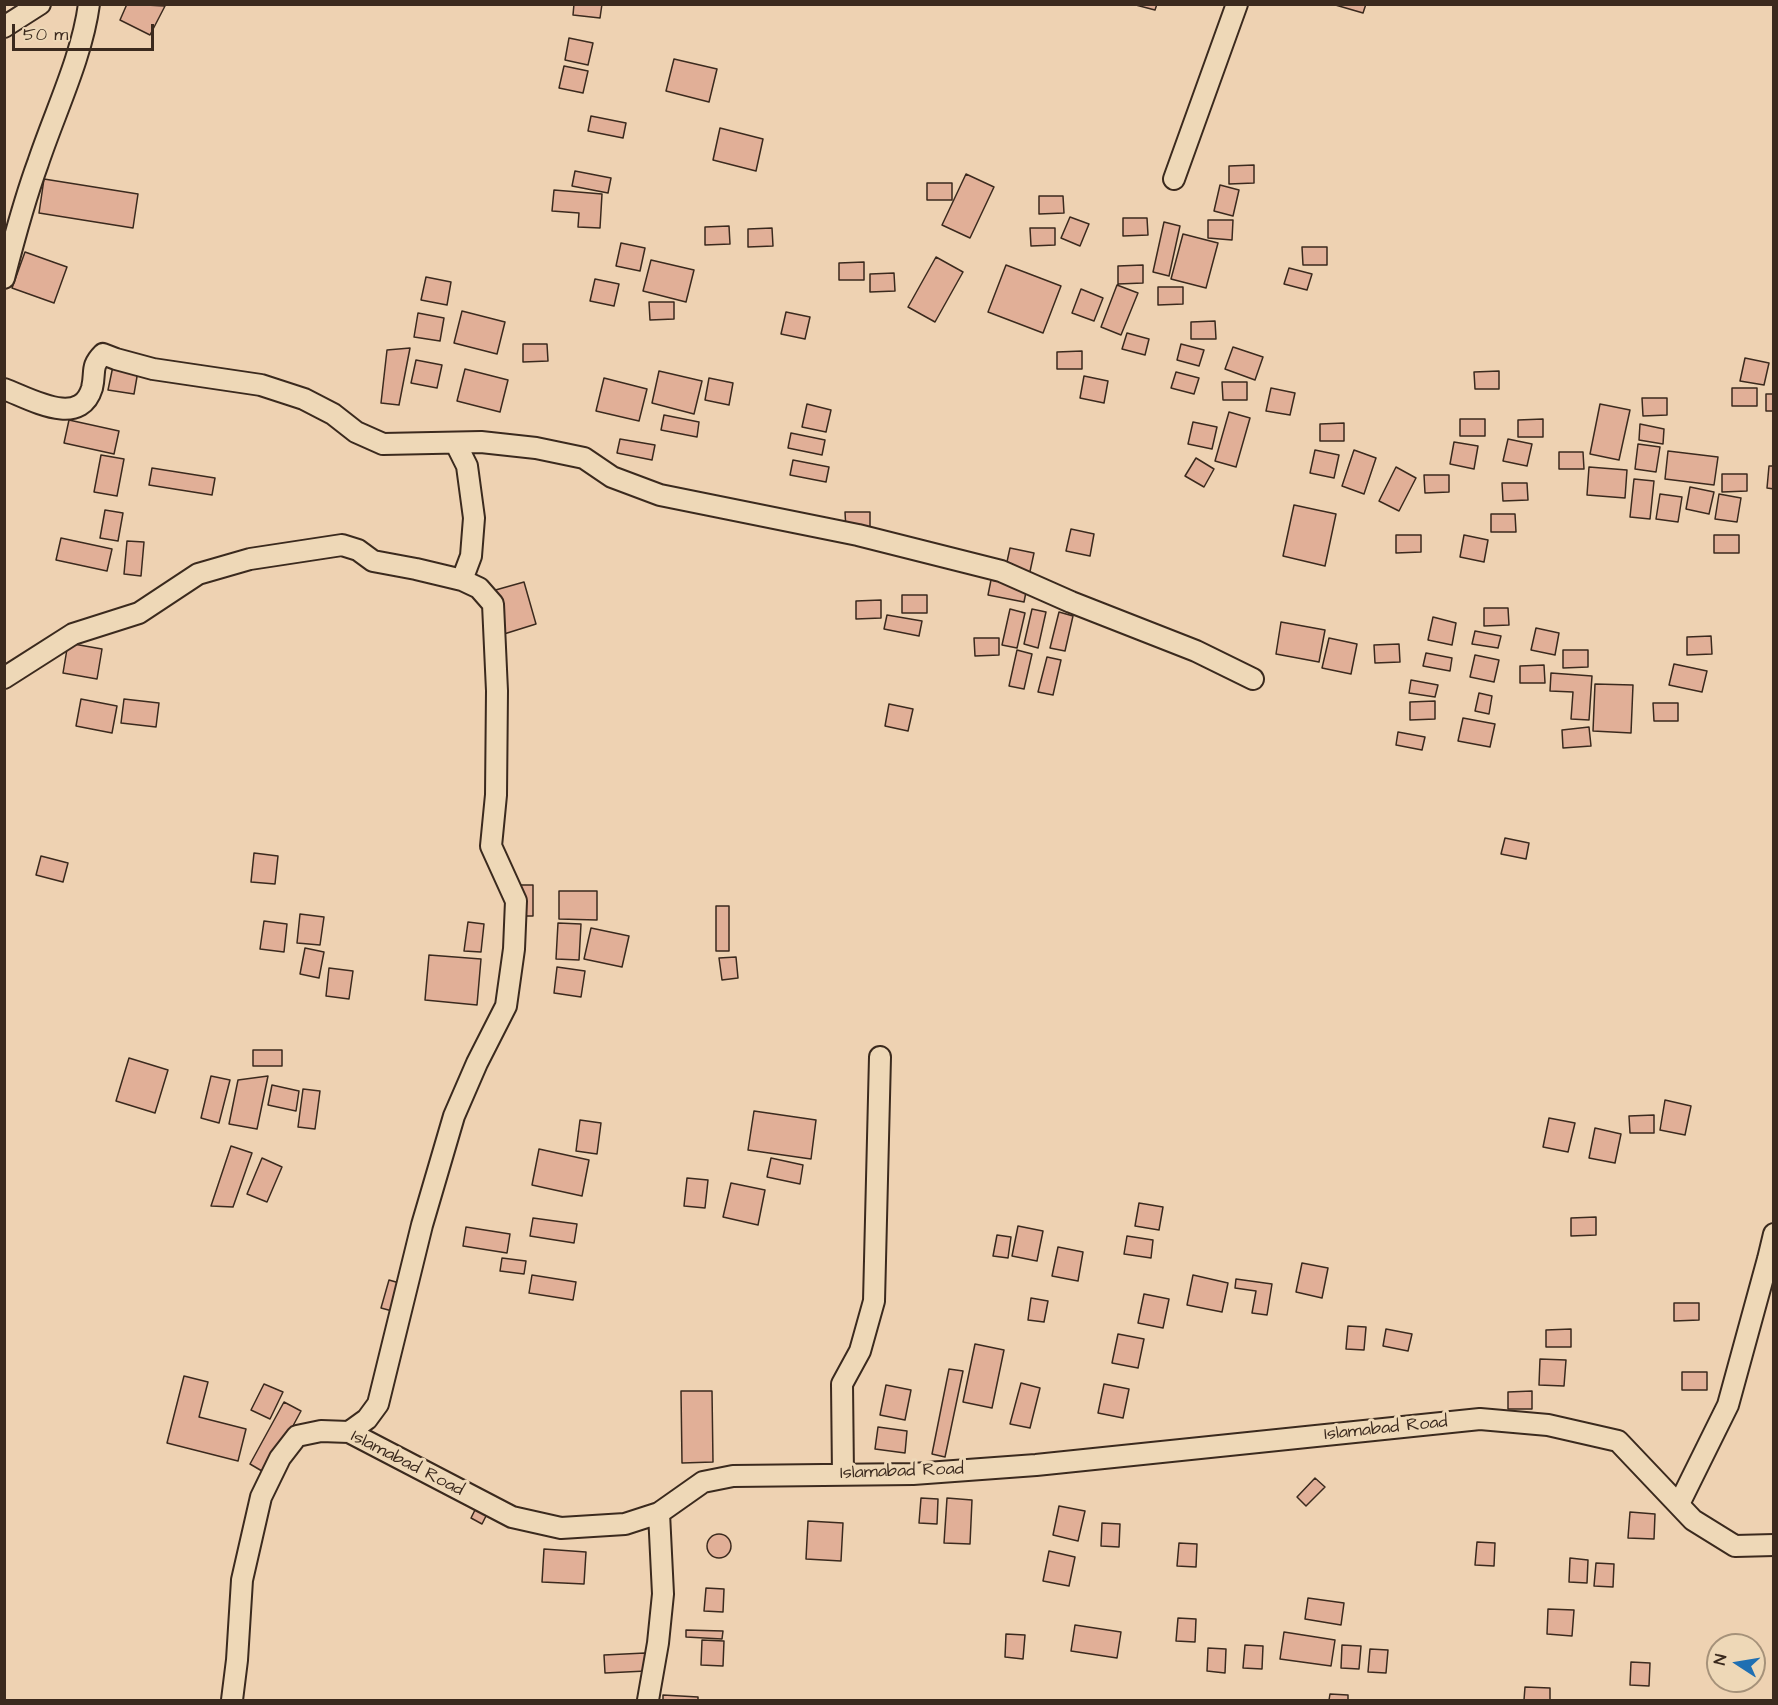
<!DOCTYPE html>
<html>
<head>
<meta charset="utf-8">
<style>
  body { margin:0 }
  #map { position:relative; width:1778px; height:1705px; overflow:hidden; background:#eed2b2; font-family:"Architects Daughter",sans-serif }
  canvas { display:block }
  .frame { position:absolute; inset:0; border:6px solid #3b2a1e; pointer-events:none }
  .north { position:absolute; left:1706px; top:1633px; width:60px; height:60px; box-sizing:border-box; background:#eed8b7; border:2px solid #a6927a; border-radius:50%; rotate:282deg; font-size:16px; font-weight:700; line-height:24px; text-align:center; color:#3b2a1e }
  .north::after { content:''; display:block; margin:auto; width:21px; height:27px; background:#1f6fb2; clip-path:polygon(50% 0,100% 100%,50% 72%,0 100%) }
  .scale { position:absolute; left:12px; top:24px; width:142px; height:27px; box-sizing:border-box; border:3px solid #3b2a1e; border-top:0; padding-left:8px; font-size:18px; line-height:21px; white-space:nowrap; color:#3b2a1e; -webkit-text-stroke:4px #eed8b7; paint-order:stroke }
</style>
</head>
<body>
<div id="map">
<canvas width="1778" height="1705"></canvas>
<div class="frame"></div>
<div class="north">N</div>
<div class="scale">50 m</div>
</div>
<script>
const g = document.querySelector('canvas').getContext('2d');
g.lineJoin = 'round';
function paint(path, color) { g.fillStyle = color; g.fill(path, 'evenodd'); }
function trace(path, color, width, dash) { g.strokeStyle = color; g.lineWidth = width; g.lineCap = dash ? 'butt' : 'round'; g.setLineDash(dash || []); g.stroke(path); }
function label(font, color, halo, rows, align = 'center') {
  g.font = font + ' "Architects Daughter",sans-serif'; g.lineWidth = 6; g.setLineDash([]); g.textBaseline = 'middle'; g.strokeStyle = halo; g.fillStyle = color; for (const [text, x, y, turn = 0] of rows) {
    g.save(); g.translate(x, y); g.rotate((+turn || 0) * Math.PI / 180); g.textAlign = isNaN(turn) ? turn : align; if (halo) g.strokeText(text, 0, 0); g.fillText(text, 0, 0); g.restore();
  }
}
const building = new Path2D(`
  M127 4 165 6 150 35 120 20Z
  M574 4H602L600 18 573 15Z
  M1132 4H1157L1155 10Z
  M1332 4H1366L1363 13Z
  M569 38 593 43 588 65 565 60Z
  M674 59 717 69 709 102 666 91Z
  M564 66 588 71 583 93 559 88Z
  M591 116 626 123 623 138 588 131Z
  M720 128 763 139 756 171 713 160Z
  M1254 165V183L1229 184V166Z
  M575 171 611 178 608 193 572 186Z
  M966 174 994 187 970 238 942 225Z
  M44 179 138 194 133 228 39 213Z
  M927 183H952V200H927Z
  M1220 185 1239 190 1233 216 1214 211Z
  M554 190 602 194 600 228 578 227 579 213 552 211Z
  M1039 196H1063L1064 213 1039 214Z
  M1070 217 1089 224 1080 246 1061 238Z
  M1123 218H1147L1148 235 1123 236Z
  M1208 220H1233L1232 240 1208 238Z
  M1164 222 1180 226 1169 276 1153 272Z
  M729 226 730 244 705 245V227Z
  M772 228 773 246 748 247V229Z
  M1030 228H1055V245L1031 246Z
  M1183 234 1218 243 1206 288 1171 279Z
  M621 243 645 248 640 271 616 266Z
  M1302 247H1327V265H1303Z
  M25 252 67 267 54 303 12 288Z
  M936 257 963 272 935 322 908 307Z
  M651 260 694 270 686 302 643 291Z
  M864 262V280H839V263Z
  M1006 265 1061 286 1043 333 988 312Z
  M1143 265V283L1118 284V266Z
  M1289 268 1312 274 1307 290 1284 284Z
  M894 273 895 291 870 292V274Z
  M426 277 451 282 447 305 421 300Z
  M595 279 619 284 614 306 590 301Z
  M1117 285 1138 293 1121 335 1101 327Z
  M1158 287H1183V304L1158 305Z
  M1081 289 1103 298 1094 321 1072 313Z
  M649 302H674V319L650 320Z
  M462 311 505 322 497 354 454 343Z
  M786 312 810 317 805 339 781 334Z
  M418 313 444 318 440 341 414 337Z
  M1215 321 1216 339H1191V322Z
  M1127 333 1149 339 1145 355 1122 349Z
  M523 344H547L548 361 523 362Z
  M1181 344 1204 350 1199 366 1177 360Z
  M1233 347 1263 357 1255 380 1225 369Z
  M410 348 399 405 381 403 387 350Z
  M1082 351V369H1057V352Z
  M1745 358 1769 363 1764 385 1740 381Z
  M416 360 442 365 437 388 411 383Z
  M113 366 138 371 134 394 108 390Z
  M465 369 508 380 500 412 457 401Z
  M659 371 702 381 694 414 652 403Z
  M1499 371V389H1475L1474 372Z
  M1176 372 1199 378 1194 394 1171 388Z
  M1084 376 1108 381 1104 403 1080 398Z
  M604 378 647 389 639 421 596 411Z
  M709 378 733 383 729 405 705 400Z
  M1222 382H1247V400H1223Z
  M1271 388 1295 393 1290 415 1266 411Z
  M1732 388H1757V406H1732Z
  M1766 394H1774V411H1766Z
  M1642 398H1667V415L1643 416Z
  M807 404 831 410 826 432 802 427Z
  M1600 404 1630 410 1619 460 1590 454Z
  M1229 412 1250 418 1236 467 1215 461Z
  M664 415 699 422 697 437 661 430Z
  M1460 419H1485V436H1460Z
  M1543 419V437H1518V420Z
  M69 420 119 431 114 454 64 443Z
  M1193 422 1217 427 1212 449 1188 444Z
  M1344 423V441H1320V424Z
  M1640 424 1664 429 1663 444 1639 440Z
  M791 433 825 440 822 455 788 448Z
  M620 439 655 445 652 460 617 453Z
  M1508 439 1532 444 1527 466 1503 461Z
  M1454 442 1478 446 1474 469 1450 464Z
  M1638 444 1660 447 1656 472 1635 469Z
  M1315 450 1339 455 1334 478 1310 473Z
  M1354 450 1376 458 1364 494 1342 486Z
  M1668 451 1718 457 1714 485 1665 479Z
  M1559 452H1583L1584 469H1559Z
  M101 455 124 459 117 496 94 492Z
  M1196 458 1214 469 1204 487 1185 476Z
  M793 460 829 467 826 482 790 475Z
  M1769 466H1774V489L1767 488Z
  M1396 467 1416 478 1399 511 1379 501Z
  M1589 467 1627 470 1625 498 1587 495Z
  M152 468 215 478 212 495 149 485Z
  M1722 474H1747V491L1722 492Z
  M1424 475H1449V492L1425 493Z
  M1634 479 1654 481 1650 519 1630 517Z
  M1502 483H1527L1528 500 1503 501Z
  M1690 487 1714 492 1709 514 1686 509Z
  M1660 494 1682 497 1678 522 1656 519Z
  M1719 494 1741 498 1737 522 1715 519Z
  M1294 505 1336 514 1325 566 1283 556Z
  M105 510 123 513 118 541 100 538Z
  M845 512H870V529L846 530Z
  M1491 514H1515L1516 532H1491Z
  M1071 529 1094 534 1090 556 1066 551Z
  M1396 535H1421V552L1396 553Z
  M1464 535 1488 540 1484 562 1460 557Z
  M1714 535H1739V553H1714Z
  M61 538 112 549 107 571 56 560Z
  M127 541 144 542 141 576 124 574Z
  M1010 548 1034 553 1029 576 1005 571Z
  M991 580 1027 587 1024 602 988 595Z
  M524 582 536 624 504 634 492 591Z
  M902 595H927V613H902Z
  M881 600V618L856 619V601Z
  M1484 608H1508L1509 625 1484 626Z
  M1010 609 1025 613 1017 648 1002 645Z
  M1032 609 1046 612 1038 648 1024 644Z
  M1059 612 1073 616 1065 651 1050 648Z
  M887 615 922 621 919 636 884 629Z
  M1433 617 1456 623 1452 645 1428 640Z
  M1281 622 1325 630 1319 662 1276 654Z
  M1536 628 1559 633 1555 655 1531 650Z
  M1475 631 1501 636 1498 648 1472 644Z
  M1711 636 1712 654 1687 655V637Z
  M974 638H999V655L975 656Z
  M1329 638 1357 644 1351 674 1322 668Z
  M68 643 102 649 97 679 63 673Z
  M1399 644 1400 662 1375 663 1374 645Z
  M1017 650 1032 654 1024 689 1009 686Z
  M1563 650H1588V667L1563 668Z
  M1426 653 1452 658 1450 671 1423 666Z
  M1475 655 1499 660 1494 682 1470 677Z
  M1047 657 1061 660 1053 695 1038 692Z
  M1674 664 1707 671 1702 692 1669 685Z
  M1544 665 1545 683H1520V666Z
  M1551 673 1592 676 1589 720 1571 719 1573 692 1550 691Z
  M1411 680 1438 685 1435 697 1409 693Z
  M1595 684 1633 685 1631 733 1593 731Z
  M1479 693 1492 696 1489 714 1475 711Z
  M81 699 117 706 112 733 76 726Z
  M124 699 159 703 156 727 121 723Z
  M1435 701V719L1410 720V702Z
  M1653 703H1678V721H1654Z
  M889 704 913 709 908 731 885 726Z
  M1463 718 1495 724 1490 747 1458 741Z
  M1589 727 1591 746 1563 748 1562 730Z
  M1398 732 1425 737 1422 750 1396 745Z
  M1505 838 1529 843 1526 859 1501 854Z
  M254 853 278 856 275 884 251 882Z
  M41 856 68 863 63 882 36 875Z
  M519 885H533V916H520Z
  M559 891H597V920L559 919Z
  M716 906H729V951H716Z
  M300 914 324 917 320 945 297 943Z
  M264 921 287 924 284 952 260 949Z
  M468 922 484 924 481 952 464 951Z
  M558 923 581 924 579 960 556 959Z
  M591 928 629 936 622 967 584 959Z
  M305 948 324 952 319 978 300 974Z
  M429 955 481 959 477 1005 425 1000Z
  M736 957 738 978 722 980 719 958Z
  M557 967 585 971 581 997 554 993Z
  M329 968 353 971 349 999 326 996Z
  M253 1050H282V1066H253Z
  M129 1058 168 1070 155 1113 116 1101Z
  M211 1076 230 1080 219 1123 201 1118Z
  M268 1076 257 1129 229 1124 238 1080Z
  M272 1085 299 1091 296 1111 268 1105Z
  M303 1089 320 1091 315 1129 298 1127Z
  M1665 1100 1691 1106 1685 1135 1660 1130Z
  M754 1111 816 1120 811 1159 748 1150Z
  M1654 1115V1133H1630L1629 1116Z
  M1549 1118 1575 1123 1568 1152 1543 1147Z
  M580 1120 601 1123 597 1154 576 1151Z
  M1595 1128 1621 1134 1615 1163 1589 1158Z
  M231 1146 252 1153 233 1207 211 1206Z
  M539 1149 589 1160 582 1196 532 1185Z
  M262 1158 282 1167 267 1202 247 1194Z
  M771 1158 803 1165 800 1184 767 1177Z
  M687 1178 708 1180 705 1208 684 1206Z
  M731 1183 765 1190 758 1225 723 1217Z
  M1139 1203 1163 1207 1159 1230 1135 1226Z
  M1596 1217V1235L1571 1236V1218Z
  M533 1218 577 1224 574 1243 530 1236Z
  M1018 1226 1043 1231 1037 1261 1012 1256Z
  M466 1227 510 1234 507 1253 463 1246Z
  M997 1235 1011 1237 1008 1258 993 1256Z
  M1127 1236 1153 1240 1151 1258 1124 1254Z
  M1058 1247 1083 1252 1078 1281 1052 1276Z
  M502 1258 526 1261 524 1274 500 1271Z
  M1302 1263 1328 1268 1322 1298 1296 1292Z
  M532 1275 576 1282 573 1300 529 1293Z
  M1193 1275 1228 1283 1222 1312 1187 1305Z
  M1236 1279 1272 1284 1267 1315 1252 1313 1256 1291 1235 1288Z
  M389 1280 403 1284 396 1312 381 1308Z
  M1144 1294 1169 1299 1163 1328 1138 1323Z
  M1031 1298 1048 1301 1044 1322 1028 1320Z
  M1674 1303H1699V1320L1674 1321Z
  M1348 1326 1366 1327 1364 1350 1346 1349Z
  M1386 1329 1412 1334 1408 1351 1383 1346Z
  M1571 1329V1347H1546V1330Z
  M1118 1334 1144 1339 1138 1368 1112 1363Z
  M975 1344 1004 1350 992 1408 963 1402Z
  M1540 1359 1566 1360 1564 1386 1539 1385Z
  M949 1369 963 1371 945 1457 932 1454Z
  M1682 1372H1707V1390H1682Z
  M184 1376 208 1382 199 1417 246 1429 238 1461 167 1443Z
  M1021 1383 1040 1388 1030 1428 1010 1424Z
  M264 1384 283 1392 270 1419 251 1410Z
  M1104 1384 1129 1389 1123 1418 1098 1413Z
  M886 1385 911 1390 905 1420 880 1415Z
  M681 1391H712L713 1462 682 1463Z
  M1532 1391V1409H1508V1392Z
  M284 1402 301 1411 267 1474 250 1464Z
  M878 1427 907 1431 905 1453 875 1449Z
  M1315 1478 1325 1487 1306 1506 1297 1497Z
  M921 1498 938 1499 937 1524 919 1523Z
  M947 1498 972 1500 970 1544 944 1543Z
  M477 1506 488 1512 482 1524 471 1518Z
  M1059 1506 1085 1511 1078 1541 1053 1535Z
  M1630 1512 1655 1514 1654 1539 1628 1538Z
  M808 1521 843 1523 841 1561 806 1559Z
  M1102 1523 1120 1524 1119 1547 1101 1546Z
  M707 1546a12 12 0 1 1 24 0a12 12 0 1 1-24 0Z
  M1477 1542 1495 1543 1494 1566 1475 1565Z
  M1179 1543 1197 1544 1196 1567 1177 1566Z
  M544 1549 586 1552 584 1584 542 1582Z
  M1049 1551 1075 1557 1069 1586 1043 1581Z
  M1570 1558 1588 1560 1587 1583 1569 1582Z
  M1596 1563 1614 1564 1613 1587 1594 1586Z
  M706 1588 724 1589 723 1612 704 1611Z
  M1308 1598 1344 1603 1341 1625 1305 1619Z
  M1548 1609 1574 1610 1572 1636 1547 1634Z
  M1178 1618 1196 1619 1195 1642 1176 1641Z
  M1075 1625 1121 1632 1117 1658 1071 1651Z
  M686 1630 723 1631 722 1639 686 1637Z
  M1284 1632 1335 1640 1331 1666 1280 1659Z
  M1006 1634 1025 1635 1023 1659 1005 1657Z
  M702 1640 724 1641 723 1666 701 1665Z
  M1245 1645 1263 1646 1262 1669 1243 1668Z
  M1342 1645 1361 1646 1359 1669 1341 1668Z
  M1208 1648 1226 1649 1225 1673 1207 1671Z
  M1370 1649 1388 1650 1386 1673 1368 1672Z
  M645 1653 646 1671 605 1673 604 1655Z
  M1631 1662 1650 1663 1649 1686 1630 1685Z
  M1525 1687 1550 1688V1700H1524Z
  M1330 1694 1348 1695V1700H1329Z
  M663 1695 698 1697V1700H663Z`);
const street = new Path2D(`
  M4 27 40 4
  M1174 179 1237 4
  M4 278C14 239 24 201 38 163 55 112 82 57 89 4
  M4 389C29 398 80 429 92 388 96 372 90 367 103 354L116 359 153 369 261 385 304 399 333 414 356 432 383 444 481 442 536 448 584 458 612 477 660 495 858 535 1001 571 1071 602 1196 651 1253 679
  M456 444 467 466 474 518 471 556 462 580
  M4 678 73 634 139 613 198 574 250 559 342 545 358 550 373 561 416 569 462 580 479 588 493 604 497 691 496 795 491 846 516 901 514 949 506 1006 477 1063 454 1116 422 1225 378 1404 367 1419 349 1432
  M843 1475 842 1384 860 1351 874 1301 880 1057
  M1679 1504 1728 1405 1768 1259 1774 1234
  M232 1700 237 1660 242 1580 261 1497 280 1458 297 1436 321 1431 349 1432 512 1517 561 1528 625 1524 659 1513 703 1482 733 1476 913 1474 1036 1465 1480 1419 1548 1425 1618 1441 1693 1520 1735 1546 1774 1545
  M648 1700 658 1643 663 1594 659 1513`);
const streetNames = [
  ["Islamabad Road",1386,1429,-6],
  ["Islamabad Road",407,1464,27],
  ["Islamabad Road",902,1472,-2]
];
paint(building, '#e1af97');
trace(building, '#3b2a1e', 1.5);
trace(street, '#3b2a1e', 24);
trace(street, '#eed8b7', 20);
label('18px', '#3b2a1e', '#eed8b7', streetNames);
</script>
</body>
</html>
